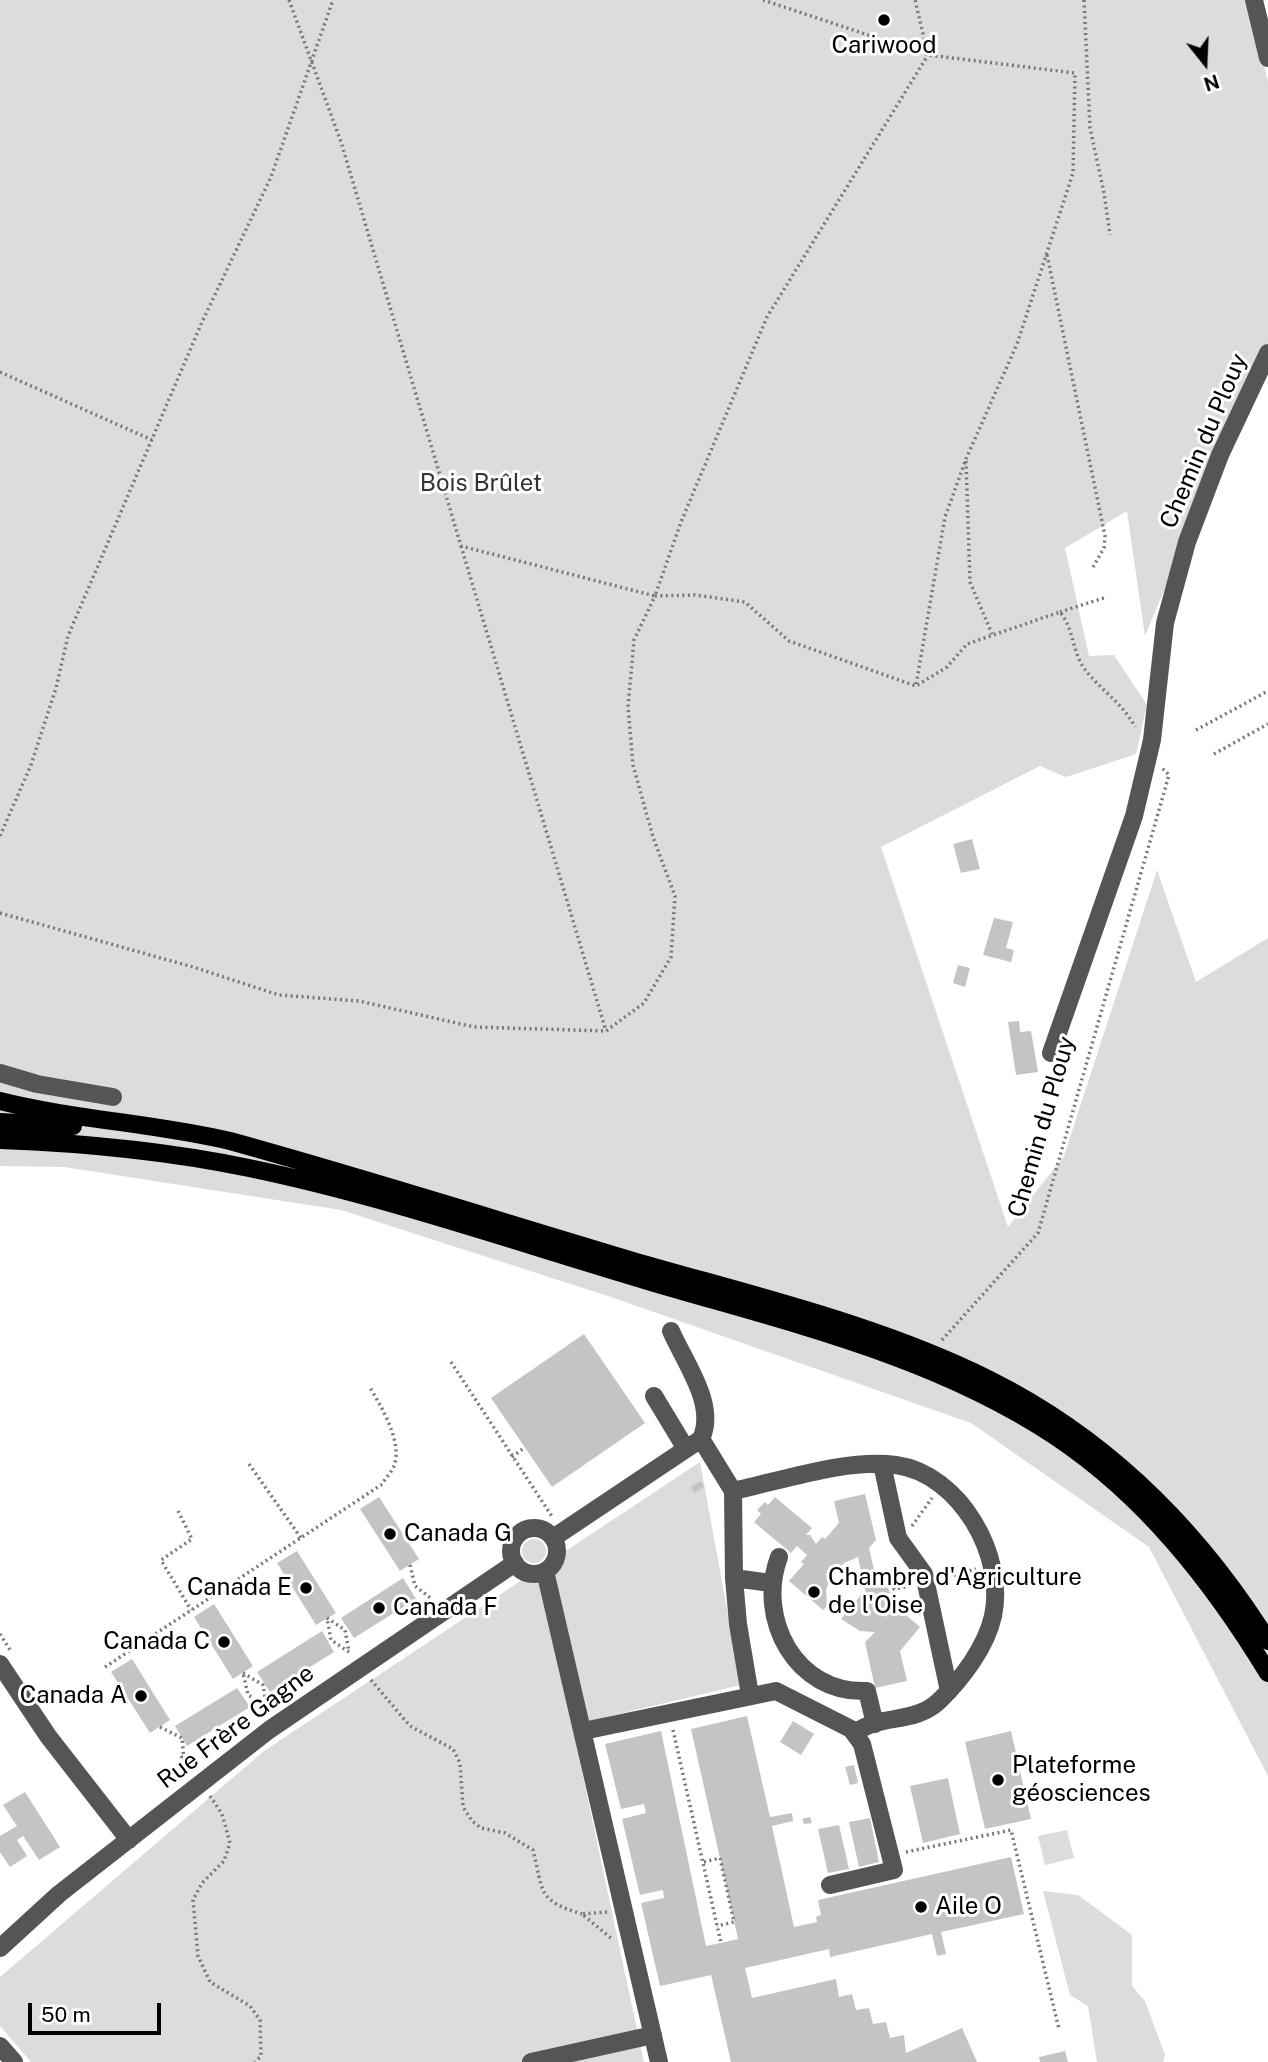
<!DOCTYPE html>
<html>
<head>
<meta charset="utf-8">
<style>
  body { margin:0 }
  #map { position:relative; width:1268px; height:2062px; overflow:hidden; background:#fff; font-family:"Public Sans",sans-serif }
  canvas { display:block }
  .north { position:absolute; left:1170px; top:28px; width:70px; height:70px; -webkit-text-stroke:5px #fff; paint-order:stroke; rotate:162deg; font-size:19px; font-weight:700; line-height:28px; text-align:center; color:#000 }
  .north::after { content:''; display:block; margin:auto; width:24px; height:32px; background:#000; clip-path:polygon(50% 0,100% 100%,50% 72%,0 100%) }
  .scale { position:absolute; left:28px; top:2003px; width:133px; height:32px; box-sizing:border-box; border:4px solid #000; border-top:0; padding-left:9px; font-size:21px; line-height:24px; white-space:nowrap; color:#000; -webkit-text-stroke:5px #fff; paint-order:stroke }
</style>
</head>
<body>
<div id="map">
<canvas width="1268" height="2062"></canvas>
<div class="north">N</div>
<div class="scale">50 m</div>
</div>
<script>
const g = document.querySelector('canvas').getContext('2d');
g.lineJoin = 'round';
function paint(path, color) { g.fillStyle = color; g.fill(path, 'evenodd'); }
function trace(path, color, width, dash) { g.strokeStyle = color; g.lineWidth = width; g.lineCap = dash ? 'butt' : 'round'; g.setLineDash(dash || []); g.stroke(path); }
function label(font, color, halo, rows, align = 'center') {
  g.font = font + ' "Public Sans",sans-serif'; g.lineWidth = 6; g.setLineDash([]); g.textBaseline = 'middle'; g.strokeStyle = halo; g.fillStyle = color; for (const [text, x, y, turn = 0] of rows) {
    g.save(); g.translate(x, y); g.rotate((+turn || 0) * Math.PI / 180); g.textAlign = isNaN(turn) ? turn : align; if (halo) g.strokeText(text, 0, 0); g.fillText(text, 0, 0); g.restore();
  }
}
const green = new Path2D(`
  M0 0H1249L1268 82V342L1145 636 1127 511 1065 548 1089 656 1114 655 1147 705 1136 754 1066 777 1040 766 881 847 1008 1227 1064 1156 1157 870 1196 982 1268 938V1776L1149 1547 971 1423 611 1297 341 1210 64 1167 0 1166Z
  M700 1462 741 1685 572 1725 644 2062H31L0 2026V1977L264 1751Z
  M522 1551a12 12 0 1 1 24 0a12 12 0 1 1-24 0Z
  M1067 1830 1074 1858 1045 1865 1038 1836Z
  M1043 1891 1078 1895 1132 1935V1986L1145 2001 1165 2055 1163 2062H1097L1088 2006 1070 1995Z`);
const building = new Path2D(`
  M972 839 980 869 961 873 953 844Z
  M994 918 1013 922 1006 948 1014 950 1011 962 983 955Z
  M958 965 970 968 965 987 953 983Z
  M1019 1021 1020 1032 1031 1031 1038 1072 1016 1075 1008 1022Z
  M584 1334 645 1423 552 1487 491 1398Z
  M701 1481 704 1487 694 1493 691 1487Z
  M865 1494 876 1540 869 1548 874 1570 885 1580 890 1593 887 1594 885 1606 881 1612 886 1617 895 1606 920 1627 900 1651 907 1681 875 1688 865 1642 875 1632 860 1631 841 1619 861 1595 867 1598 858 1557 844 1563 831 1578 826 1590 827 1606 823 1610 789 1581 804 1564 801 1562 807 1555 797 1546 791 1553 754 1522 761 1514 757 1510 765 1502 768 1505 775 1497 812 1528 806 1535H810L816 1544 822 1537 825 1539 839 1523 834 1501Z
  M379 1497 419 1559 400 1571 360 1509Z
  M297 1551 336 1613 316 1625 277 1563Z
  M403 1578 416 1599 354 1638 341 1618Z
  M214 1604 253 1666 233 1679 194 1617Z
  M322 1631 334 1652 270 1692 257 1672Z
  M132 1659 170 1720 150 1733 111 1672Z
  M237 1688 250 1707 187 1746 175 1726Z
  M747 1716 770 1817 792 1813 793 1821 772 1826 794 1927 817 1922 816 1917 821 1915 818 1900 1011 1857 1024 1914 941 1932 946 1954 937 1956 932 1934 830 1957 829 1949 745 1968 752 1998 836 1979 839 1997 852 1994 856 2010 869 2008 873 2024 886 2022 890 2038 904 2035 906 2053 962 2028 977 2062H731L711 1975 660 1986 641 1903 664 1898 663 1890 640 1895 622 1819 646 1813 644 1804 621 1809 605 1744 661 1731 706 1946 721 1943 738 1939 691 1729Z
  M793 1721 814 1734 801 1755 780 1742Z
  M1011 1731 1031 1819 985 1829 965 1742Z
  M854 1765 858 1783 850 1785 845 1767Z
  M948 1778 960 1834 923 1843 910 1786Z
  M25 1792 60 1847 39 1860 23 1836 17 1840 27 1856 10 1867 0 1852V1836L17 1826 3 1805Z
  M810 1817 812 1823 804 1824 802 1819Z
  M870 1818 879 1862 859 1867 849 1822Z
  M839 1825 849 1869 828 1873 818 1829Z
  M1065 2051 1068 2062H1040L1039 2057Z`);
const path = new Path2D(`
  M289 0 341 142 461 546 655 596 681 522 767 317 928 55 915 0
  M763 0 928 55 1075 73 1073 173 1017 344 966 459 945 517 916 685
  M1084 0 1090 128 1104 193 1110 235
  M1047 255 1105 536 1104 548 1093 567
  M0 372 152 440
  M966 461 970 582 992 634
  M461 546 606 1031
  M1060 612 1107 597
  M1196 730 1268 691
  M1214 754 1268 724
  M0 836 31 765 56 688 68 636 202 322 271 177 333 0
  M0 913 193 967 279 995 359 1001 474 1027 606 1031 644 1003 671 957 675 896 653 837 633 765 628 707 634 640 655 596 695 595 745 602 789 641 916 686 947 667 967 644 1060 612C1074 629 1072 651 1084 668 1099 689 1123 703 1135 727
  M942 1340 1038 1233 1169 775 1162 768
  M451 1362 553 1518
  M512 1457 525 1447
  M249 1464 301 1538
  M178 1511 192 1539 161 1560 191 1610
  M912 1526 932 1498
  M410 1565 415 1586 432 1599
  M943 1578 976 1569
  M893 1582 894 1589 911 1586
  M327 1618 345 1630 349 1652 331 1640Z
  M0 1634 10 1650
  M105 1667 381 1485C385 1479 391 1473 394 1466 403 1442 381 1406 369 1386
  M243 1673 263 1685 266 1705 248 1695Z
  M371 1680 410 1726 453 1749 460 1763 463 1807 472 1821 481 1828 505 1833 533 1850C544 1892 536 1900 582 1914
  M160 1727 182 1738 184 1761
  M673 1730 721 1943
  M181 1756 191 1772
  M210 1796 222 1814 230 1843 224 1861 202 1883 193 1900 198 1956 210 1982 250 2006 260 2020 261 2056 255 2062
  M906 1852 1011 1830 1059 2029
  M704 1862 720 1858 734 1922 717 1926
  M607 1912 582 1914 612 1939`);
const minor = new Path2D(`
  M1254 0 1268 58
  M1051 1053 1134 816 1152 740 1165 623 1187 542 1220 455 1268 353
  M0 1073 37 1084 113 1097
  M671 1331C685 1363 717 1405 701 1439
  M654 1396 686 1449
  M701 1439 733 1491C781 1481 847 1458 896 1465 960 1474 1006 1556 993 1616 986 1647 962 1679 939 1701 915 1724 881 1714 856 1732
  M882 1464 898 1538 924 1574 949 1691
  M733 1491 734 1578 771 1583
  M511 1551a23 23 0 1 1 46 0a23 23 0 1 1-46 0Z
  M553 1538 701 1439
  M779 1557C756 1619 796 1694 867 1691L875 1724
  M545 1571 659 2062
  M734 1578 738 1624 750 1695
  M0 1664 48 1736 129 1840
  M583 1731 776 1691 851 1729 862 1744 894 1870 830 1885
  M0 1948 59 1894 269 1730 515 1563
  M0 2046 14 2062
  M531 2062 653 2035`);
const major = new Path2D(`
  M0 1101C76 1120 154 1123 230 1141 364 1178 496 1220 630 1260 750 1295 878 1324 990 1380 1108 1439 1199 1531 1268 1641
  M0 1122 73 1126
  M0 1140C83 1143 167 1151 249 1168 384 1196 516 1242 648 1281 786 1322 933 1355 1055 1436 1145 1496 1212 1581 1268 1673`);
const markers = [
  [884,20,7,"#000"],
  [390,1534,7,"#000"],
  [306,1588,7,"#000"],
  [814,1592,7,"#000"],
  [379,1608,7,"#000"],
  [224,1642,7,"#000"],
  [141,1696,7,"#000"],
  [998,1780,7,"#000"],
  [921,1907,7,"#000"]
];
const poiNames = [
  ["Cariwood",884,46,"center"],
  ["Canada G",404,1534],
  ["Chambre d'Agriculture",828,1578],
  ["de l'Oise",828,1606],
  ["Canada E",292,1588,"right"],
  ["Canada F",393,1608],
  ["Canada C",210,1642,"right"],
  ["Canada A",127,1696,"right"],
  ["Plateforme",1012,1766],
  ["géosciences",1012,1794],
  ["Aile O",935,1907]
];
const streetNames = [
  ["Chemin du Plouy",1204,441,-67],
  ["Chemin du Plouy",1042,1127,-74],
  ["Rue Frère Gagne",236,1727,-37]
];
const parkNames = [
  ["Bois Brûlet",481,484]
];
paint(green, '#dcdcdc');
paint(building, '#c4c4c4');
trace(major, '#dbdbdb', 19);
trace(path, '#777', 3.5, [2, 3.5]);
trace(minor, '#555', 18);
trace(major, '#000', 18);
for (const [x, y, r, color] of markers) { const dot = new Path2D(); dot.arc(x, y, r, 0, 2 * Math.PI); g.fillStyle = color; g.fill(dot); trace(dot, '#fff', 2.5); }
label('24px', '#000', '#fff', poiNames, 'left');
label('24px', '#000', '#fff', streetNames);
label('24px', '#333', '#fff', parkNames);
</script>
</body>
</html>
